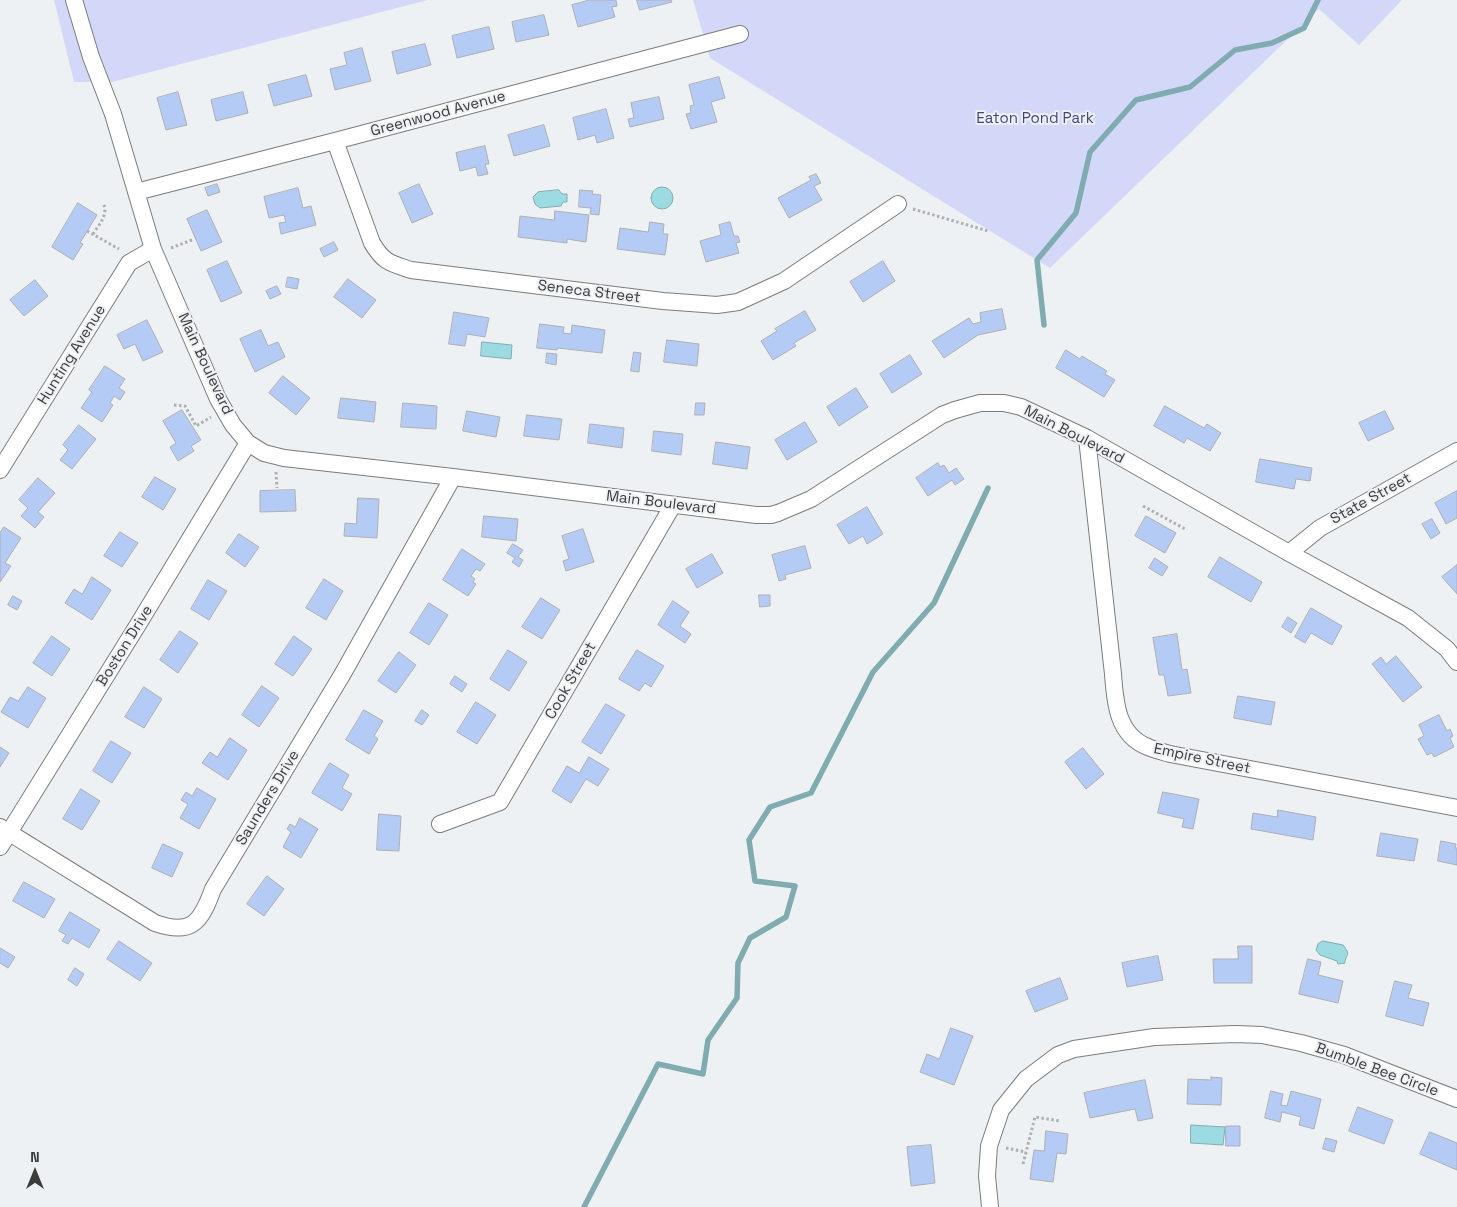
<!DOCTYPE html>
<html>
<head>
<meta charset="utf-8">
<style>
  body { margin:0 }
  #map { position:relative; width:1457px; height:1207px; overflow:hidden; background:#eef1f3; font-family:"Space Grotesk",sans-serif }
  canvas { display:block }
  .north { position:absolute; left:10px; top:1147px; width:50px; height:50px; -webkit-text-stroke:4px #eef1f3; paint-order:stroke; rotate:0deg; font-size:14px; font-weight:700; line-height:20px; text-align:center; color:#3b3d3d }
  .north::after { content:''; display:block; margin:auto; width:18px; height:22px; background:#3b3d3d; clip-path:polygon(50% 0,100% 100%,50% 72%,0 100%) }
</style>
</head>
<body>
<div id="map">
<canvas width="1457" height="1207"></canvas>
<div class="north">N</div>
</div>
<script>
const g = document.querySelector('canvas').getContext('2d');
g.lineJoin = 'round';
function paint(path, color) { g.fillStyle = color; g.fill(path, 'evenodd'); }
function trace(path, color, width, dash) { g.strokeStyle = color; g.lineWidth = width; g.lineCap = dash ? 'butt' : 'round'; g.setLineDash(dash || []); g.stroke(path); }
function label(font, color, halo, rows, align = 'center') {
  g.font = font + ' "Space Grotesk",sans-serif'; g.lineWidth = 4; g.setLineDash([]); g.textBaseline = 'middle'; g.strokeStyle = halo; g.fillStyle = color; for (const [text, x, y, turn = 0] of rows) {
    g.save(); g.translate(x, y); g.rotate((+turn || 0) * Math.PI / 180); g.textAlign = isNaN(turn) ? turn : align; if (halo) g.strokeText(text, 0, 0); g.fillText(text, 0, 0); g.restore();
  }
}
const green = new Path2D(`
  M54 0H428L112 82H74Z
  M693 0H1402L1359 45 1319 9 1050 268 710 58Z`);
const water = new Path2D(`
  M651 198a11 11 0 1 1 22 0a11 11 0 1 1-22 0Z
  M559 190 562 194H567V202H563L561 206 540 208 535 204 533 197 538 192Z
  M482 342 512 345 511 359 481 356Z
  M1323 941 1343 945C1352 956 1345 954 1345 963L1338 964 1337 961 1320 955 1316 950 1318 944Z
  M1191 1125 1225 1127 1223 1145 1191 1143Z`);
const stream = new Path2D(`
  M1044 325 1037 260 1076 213 1090 152 1136 100 1190 87 1235 50 1272 43 1304 28 1318 0
  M584 1207 658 1064 703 1074 708 1040 737 998 738 963 750 938 786 917 795 886 755 881 749 840 770 807 811 793 873 672 934 603 988 488`);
const building = new Path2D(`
  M590 0H616L617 6 612 7 615 17 578 27 572 5Z
  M637 0H671L672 2 640 10Z
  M544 15 549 35 516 42 512 22Z
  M489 27 494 49 457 58 452 36Z
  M425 44 431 65 397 74 392 52Z
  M362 48 371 81 335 90 330 69 347 65 344 53Z
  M306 75 312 96 274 106 268 85Z
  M719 77 725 98 711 102 717 122 691 129 686 114 691 113 690 106 694 105 689 85Z
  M178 92 187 125 166 130 157 98Z
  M243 92 248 113 216 121 211 100Z
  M659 97 664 119 630 127 628 119 634 118 631 103Z
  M606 109 614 138 597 143 595 135 578 140 573 118Z
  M544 125 550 146 514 156 508 135Z
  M485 146 489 164H485L488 174 478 176 476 167 460 171 456 153Z
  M816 174 821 183 814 186 822 200 789 218 778 198 811 180 809 177Z
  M217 184 220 192 208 196 205 188Z
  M419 184 433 214 412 223 399 193Z
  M298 188 303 208 311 206 316 225 281 234 279 223 286 222 284 215 269 218 264 197Z
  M580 190 593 191 592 194 601 195 599 215 590 214 591 208 579 207Z
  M78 203 97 215 80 243 83 244 73 260 52 247Z
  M207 210 222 242 201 251 187 219Z
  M555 211 589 215 586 242 567 239V243L518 237 520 216 554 220Z
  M650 222 664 224 663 234H668L665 255 617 249 620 228 648 232Z
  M730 222 734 236H738L740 242 736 243 739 253 706 262 700 241 721 235 719 225Z
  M334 242 338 250 324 257 320 249Z
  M227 261 242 293 221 302 207 270Z
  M883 261 895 281 863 302 850 282Z
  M288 277 299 279 297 289 286 287Z
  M348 279 376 300 362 318 334 297Z
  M35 280 48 296 24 316 10 300Z
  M277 286 281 294 270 299 266 291Z
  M1002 309 1006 329 978 335 944 358 932 341 969 318 973 324 981 322 980 313Z
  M805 311 816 330 794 343 796 346 773 360 761 341 777 331 775 329Z
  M454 312 489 318 485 337 467 334 465 346 449 344Z
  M147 320 163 352 143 361 135 344 124 349 117 335Z
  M540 324 564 327 563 333 571 334 572 325 605 330 602 353 558 348 557 350 537 348Z
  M261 330 268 346 278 342 285 357 255 372 240 339Z
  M667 340 699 344 697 366 664 362Z
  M1066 350 1080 359 1082 356 1107 371 1105 374 1115 380 1104 397 1056 368Z
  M634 352 641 353 639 372 631 371Z
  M547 353 557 354 556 365 546 363Z
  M910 355 922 374 892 393 880 374Z
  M105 366 125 379 119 388 125 392 120 400 114 396 110 403 113 405 102 422 81 408 92 392 89 390Z
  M283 376 310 398 296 415 269 393Z
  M856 388 868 407 839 426 827 407Z
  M341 398 376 402 374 422 338 418Z
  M403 403 437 406 436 429 401 427Z
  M696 403H705L704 415H695Z
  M1165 406 1204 428 1207 424 1221 433 1210 451 1187 438 1184 443 1154 426Z
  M182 410 201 440 191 446 194 451 178 461 170 447 176 443 163 421Z
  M467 411 500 417 496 437 463 431Z
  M1385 411 1394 429 1368 441 1359 423Z
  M527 415 562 419 559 440 524 436Z
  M805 422 817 442 787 460 775 440Z
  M590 424 624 428 622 448 588 443Z
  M79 425 96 439 72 469 60 460 68 450 63 445Z
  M654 431 683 434 681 455 652 451Z
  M716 442 750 447 747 469 713 464Z
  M1260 459 1312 468 1310 481 1296 479 1294 489 1256 482Z
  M938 463 940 467 944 465 949 473 956 468 964 479 955 485 952 480 928 496 916 478Z
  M155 477 176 489 163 510 142 497Z
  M38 478 55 493 38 512 44 517 35 528 21 516 28 508 19 500Z
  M295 490 296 511 260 512V491Z
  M1457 491V518L1446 524 1435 503Z
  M358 498 379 499 377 538 344 536 345 523 356 524Z
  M867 507 883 534 867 544 863 536 849 544 837 525Z
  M484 516 518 519 516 541 482 537Z
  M1146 516 1176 533 1165 553 1135 536Z
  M1432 519 1440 533 1431 539 1422 524Z
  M4 527 21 538 5 563 11 566 0 582V533Z
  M583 529 594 562 566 571 563 561 569 559 562 536Z
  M120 532 138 543 122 567 104 556Z
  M239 534 259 547 245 567 226 553Z
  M513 544 523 550 518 557 523 560 519 567 512 562 515 558 507 553Z
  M805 546 811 568 785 575 786 579 779 581 772 555Z
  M462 549 485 564 480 571 476 569 471 576 475 579 473 582 476 584 468 596 443 580Z
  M712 554 723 573 697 588 686 569Z
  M1220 557 1262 582 1251 602 1208 577Z
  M1155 558 1168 567 1162 576 1149 568Z
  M1457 565V594L1442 577Z
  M92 577 111 590 92 620 65 603 74 589 82 594Z
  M324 579 343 591 326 620 306 608Z
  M208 580 227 591 209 620 191 609Z
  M759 595H770V606L760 607Z
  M13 596 22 601 17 610 8 605Z
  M541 598 560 610 542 639 522 627Z
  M673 601 689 612 680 626 691 634 685 643 658 625Z
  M429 603 448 615 429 645 410 633Z
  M1311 608 1342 626 1332 645 1311 633 1305 643 1295 637Z
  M1288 617 1297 623 1291 633 1282 627Z
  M180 631 198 643 178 673 160 660Z
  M1177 634 1182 670 1187 669 1191 693 1168 696 1164 675H1159L1153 638Z
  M52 636 70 649 52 676 33 663Z
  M294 636 312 649 293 676 275 664Z
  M508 650 527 662 509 691 490 679Z
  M637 650 664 666 651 687 645 683 639 691 619 679Z
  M399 652 416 665 396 693 378 681Z
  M1396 656 1422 687 1403 702 1372 664 1381 657 1386 664Z
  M455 676 467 684 462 692 450 684Z
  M262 686 279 698 259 727 242 715Z
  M28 687 46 698 28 728 1 712 10 697 18 701Z
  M144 687 162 699 144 728 125 717Z
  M1238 696 1275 702 1271 725 1234 718Z
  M476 702 496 715 477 744 457 732Z
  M606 704 625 715 601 754 582 742Z
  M364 710 383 721 374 736 378 739 369 754 346 740Z
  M422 710 429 715 422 725 415 721Z
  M1439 715 1447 731 1450 729 1453 736 1450 738 1454 747 1434 757 1432 753 1427 755 1418 739 1424 736 1419 725Z
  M230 738 247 750 228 780 202 763 210 752 217 757Z
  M111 741 131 753 112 783 93 771Z
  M0 747 9 753 0 767Z
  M1083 748 1104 774 1086 789 1065 762Z
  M589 757 609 769 598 786 586 779 571 803 552 791 567 766 579 773Z
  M330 763 349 775 342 788 352 794 342 811 312 793Z
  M197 788 216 799 199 829 180 818 188 804 181 800 186 792 192 796Z
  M81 789 100 801 82 830 63 819Z
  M1163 792 1199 799 1193 829 1182 827 1184 819 1158 813Z
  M1278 810 1316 817 1313 840 1251 829 1253 813 1277 817Z
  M379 814 401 816 399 851 377 850Z
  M300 818 318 829 301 858 283 847 291 832 287 829 290 824 295 827Z
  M1381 833 1418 839 1414 861 1377 856Z
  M1441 841 1456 844 1455 848H1457V865L1438 861Z
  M163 844 183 853 172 877 152 868Z
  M267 876 284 889 264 916 247 904Z
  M24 882 55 899 44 918 13 901Z
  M70 912 100 930 89 948 72 938 68 944 62 941 66 935 59 931Z
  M119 941 152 963 140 981 107 959Z
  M1238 946H1252V983H1214L1213 959H1238Z
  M0 948 15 957 8 968 0 963Z
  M1158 956 1163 980 1127 987 1122 963Z
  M1308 959 1321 962 1318 975 1343 981 1338 1003 1299 994Z
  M75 968 84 974 77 986 68 980Z
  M1060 978 1068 999 1035 1012 1026 991Z
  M1395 981 1412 985 1408 998 1429 1003 1423 1026 1386 1016Z
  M951 1028 973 1036 954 1085 920 1072 927 1054 939 1059Z
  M1211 1077 1222 1078 1221 1105 1187 1104 1188 1079 1211 1080Z
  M1145 1080 1153 1118 1138 1121 1135 1109 1090 1118 1084 1093Z
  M1271 1091 1283 1094 1281 1105 1287 1106 1291 1091 1321 1099 1314 1129 1299 1125 1301 1117 1282 1112 1280 1122 1265 1118Z
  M1358 1107 1393 1120 1384 1144 1349 1131Z
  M1226 1126H1240V1146H1226Z
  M1046 1131 1068 1134 1066 1154 1057 1153 1053 1182 1030 1179 1034 1150 1044 1151Z
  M1430 1132 1457 1143V1170L1420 1154Z
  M1326 1138 1337 1141 1334 1152 1323 1149Z
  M931 1145 935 1183 911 1186 907 1147Z`);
const path = new Path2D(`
  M913 209 988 231
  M87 231 119 249
  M93 234C99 225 109 214 103 203
  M171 248 192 240
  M174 405 185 406 196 426 211 417
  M276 472 277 488
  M1143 506 1187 530
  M1006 1148 1026 1152
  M1023 1164 1035 1117 1060 1121`);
const minor = new Path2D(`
  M74 0 91 57 113 114 153 249 218 399 233 425 248 443 264 453 284 458 453 477 756 515H771L778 513 811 499 942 415 955 410 980 403H1004L1021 407 1087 438 1289 553 1408 618 1447 649 1457 662
  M335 141 372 243C384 263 390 263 411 270L663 301 717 305 738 302 784 281 898 204
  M136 192 335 141 740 34
  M1087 438 1113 674C1115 702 1117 735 1148 747 1155 750 1163 752 1170 754L1457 808
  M0 470 129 263 153 249
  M1289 553 1320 528 1457 451
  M440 824 500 802 673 505
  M0 827 155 923C192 936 201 922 213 889L342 675 453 477
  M0 847 139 623 248 443
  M990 1207 987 1176 989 1146 1001 1110 1026 1079 1058 1055 1074 1049 1154 1037 1235 1034 1262 1035 1301 1043 1344 1055 1457 1099`);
const streetNames = [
  ["Greenwood Avenue",438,114,-15],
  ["Seneca Street",589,292,7],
  ["Hunting Avenue",72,355,-58],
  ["Main Boulevard",205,364,65],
  ["Main Boulevard",1074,435,27],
  ["State Street",1371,499,-29],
  ["Main Boulevard",661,503,7],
  ["Boston Drive",125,646,-58],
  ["Cook Street",571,681,-60],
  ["Empire Street",1202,759,12],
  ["Saunders Drive",268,798,-59],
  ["Bumble Bee Circle",1377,1070,20]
];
const parkNames = [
  ["Eaton Pond Park",1035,119]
];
paint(green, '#d4d8f8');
paint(water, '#9ddbe3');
trace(water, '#80acb1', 1);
trace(stream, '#80acb1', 5.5);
paint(building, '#b4cbf5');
trace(building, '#aeafb2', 1);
trace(minor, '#7a7c7e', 18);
trace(path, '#aeb0b2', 3, [2.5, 2.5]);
trace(minor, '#fff', 16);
label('15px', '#3b3d3d', '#eef1f3', streetNames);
label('15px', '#44457e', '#eef1f3', parkNames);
</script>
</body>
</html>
